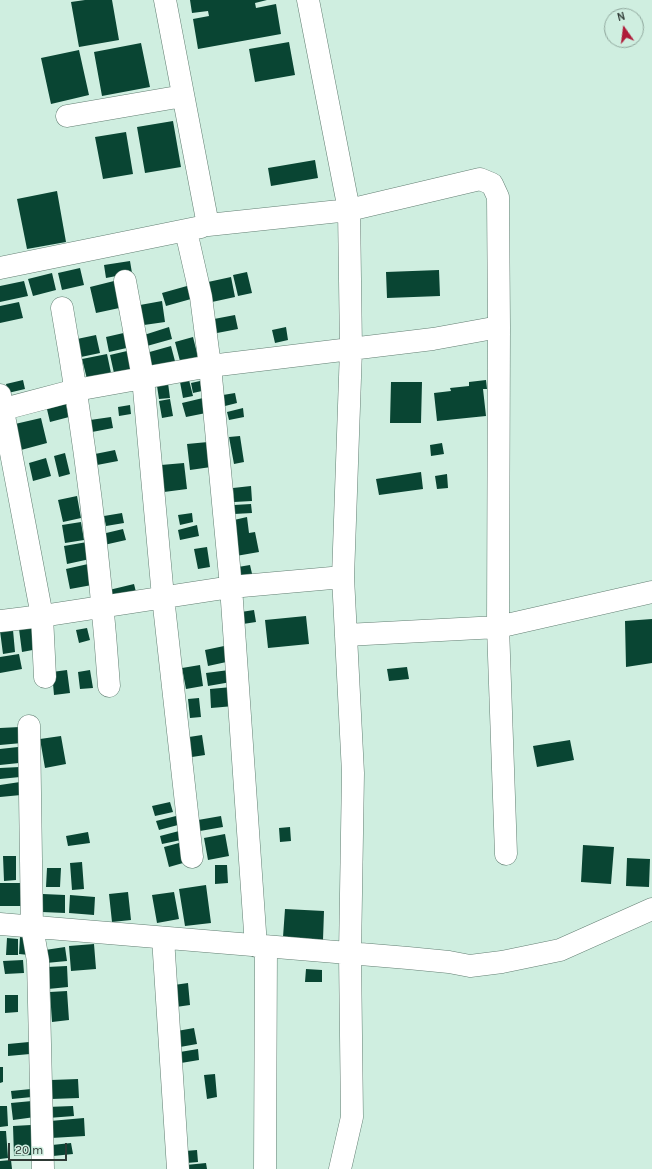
<!DOCTYPE html>
<html>
<head>
<meta charset="utf-8">
<style>
  body { margin:0 }
  #map { position:relative; width:652px; height:1169px; overflow:hidden; background:#cfeee0; font-family:Karla,sans-serif }
  canvas { display:block }
  .north { position:absolute; left:604px; top:8px; width:40px; height:40px; box-sizing:border-box; background:#cfeee0; border:1px solid #8fa69c; border-radius:50%; rotate:346deg; font-size:11px; font-weight:700; line-height:16px; text-align:center; color:#2e3a35 }
  .north::after { content:''; display:block; margin:auto; width:14px; height:18px; background:#af1a39; clip-path:polygon(50% 0,100% 100%,50% 72%,0 100%) }
  .scale { position:absolute; left:8px; top:1143px; width:59px; height:18px; box-sizing:border-box; border:2px solid #2e3a35; border-top:0; padding-left:5px; font-size:12px; line-height:14px; white-space:nowrap; color:#2e3a35; -webkit-text-stroke:3px #cfeee0; paint-order:stroke }
</style>
</head>
<body>
<div id="map">
<canvas width="652" height="1169"></canvas>
<div class="north">N</div>
<div class="scale">20 m</div>
</div>
<script>
const g = document.querySelector('canvas').getContext('2d');
g.lineJoin = 'round';
function paint(path, color) { g.fillStyle = color; g.fill(path, 'evenodd'); }
function trace(path, color, width, dash) { g.strokeStyle = color; g.lineWidth = width; g.lineCap = dash ? 'butt' : 'round'; g.setLineDash(dash || []); g.stroke(path); }
const building = new Path2D(`
  M85 0H112L119 40 79 47 71 2Z
  M190 0H267L255 3 256 8 276 4 281 34 198 49 193 19 209 16 208 11 192 13Z
  M289 42 295 75 255 82 249 49Z
  M141 43 150 87 102 96 94 52Z
  M79 50 89 95 51 104 41 58Z
  M173 121 181 167 145 173 137 127Z
  M126 132 133 174 103 179 95 137Z
  M315 160 318 178 271 186 268 168Z
  M57 191 66 242 27 249 17 199Z
  M130 261 132 273 106 278 104 265Z
  M80 268 84 285 62 290 58 273Z
  M439 270 440 296 387 298 386 272Z
  M247 272 252 293 238 296 233 275Z
  M52 273 56 290 33 296 28 279Z
  M231 277 235 297 212 302 208 282Z
  M118 280 124 307 96 313 90 287Z
  M24 281 28 296 0 302V286Z
  M187 286 191 299 166 306 162 293Z
  M162 301 165 322 144 325 140 305Z
  M19 302 23 318 0 323V306Z
  M235 315 238 329 217 333 214 319Z
  M169 327 172 339 147 346 144 335Z
  M286 327 288 340 275 343 272 330Z
  M128 332 131 347 109 352 106 337Z
  M96 335 100 353 81 357 77 339Z
  M193 337 198 357 180 361 175 342Z
  M171 346 176 365 151 372 146 353Z
  M127 351 132 369 114 373 110 355Z
  M107 354 111 373 87 379 82 359Z
  M23 380 25 389 8 393 6 384Z
  M189 380 193 396 183 398 180 382Z
  M486 380 487 389H483L486 416 437 421 434 393 451 391 450 388 469 386V382Z
  M200 381 202 391 193 393 191 383Z
  M391 382H422L421 423H390Z
  M168 383 170 398 159 399 157 386Z
  M235 393 237 403 225 406 223 395Z
  M203 398 206 413 186 417 182 403Z
  M170 399 173 416 162 418 159 401Z
  M65 401 69 417 50 422 46 405Z
  M130 405 131 414 119 416 118 407Z
  M243 408 244 417 229 420 227 412Z
  M111 417 113 428 92 432 90 420Z
  M41 418 47 443 21 450 15 424Z
  M240 436 244 462 234 464 229 437Z
  M208 442 211 467 190 470 187 444Z
  M442 443 444 454 431 456 430 445Z
  M115 450 118 461 97 465 95 454Z
  M65 453 70 474 59 477 54 456Z
  M46 458 51 476 33 481 29 463Z
  M184 463 187 489 164 492 161 465Z
  M421 472 423 489 379 495 376 479Z
  M447 474 448 488 437 489 435 476Z
  M251 486 252 501 234 502 233 488Z
  M77 496 81 518 63 522 58 500Z
  M251 504 252 513 234 514V505Z
  M122 513 124 523 106 526 104 516Z
  M192 513 193 522 180 525 178 515Z
  M247 517 249 533 255 532 259 552 236 556 234 520Z
  M81 522 84 540 65 543 62 525Z
  M197 525 199 536 180 540 178 530Z
  M123 529 126 540 104 545 102 534Z
  M87 542 90 559 67 564 64 546Z
  M207 547 210 567 198 569 194 549Z
  M88 564 92 585 70 589 66 569Z
  M250 565 253 578 241 581 238 567Z
  M134 584 137 596 111 603 109 590Z
  M254 610 256 622 243 624 241 612Z
  M306 616 309 644 268 648 265 620Z
  M652 619V663L626 667 625 621Z
  M35 627 38 649 22 652 19 629Z
  M87 628 90 640 79 643 76 630Z
  M13 630 15 652 3 654 0 631Z
  M229 645 231 661 208 666 205 650Z
  M19 654 22 669 0 673V657Z
  M200 665 203 686 186 689 182 668Z
  M407 667 409 679 389 681 387 669Z
  M67 670 70 693 54 695 52 672Z
  M90 670 93 688 80 689 78 672Z
  M229 670 231 682 208 686 206 673Z
  M232 687 234 706 211 708 210 689Z
  M199 698 201 717 190 718 188 699Z
  M20 727 22 743 0 745V728Z
  M202 735 205 755 192 757 189 737Z
  M61 736 66 764 45 768 40 739Z
  M570 740 574 760 537 767 533 746Z
  M18 747 19 763 0 765V749Z
  M20 767V777L0 779V768Z
  M20 782 21 795 0 797V785Z
  M170 802 173 812 155 816 152 806Z
  M176 816 178 825 159 830 156 821Z
  M221 816 223 827 200 831 198 820Z
  M290 827 291 841 280 842 279 828Z
  M179 831 181 840 162 844 160 836Z
  M88 832 90 843 68 846 66 836Z
  M225 834 229 856 208 860 204 838Z
  M179 843 183 863 169 867 164 847Z
  M583 845 614 847 611 884 581 882Z
  M3 856H16V880L4 881Z
  M627 858 650 859 649 887 626 886Z
  M82 862 84 889 72 890 70 863Z
  M215 865H227L228 883 215 884Z
  M47 868H61L60 887H46Z
  M0 883H22L23 906H0Z
  M206 885 211 923 185 926 179 889Z
  M128 892 131 920 112 922 109 894Z
  M174 892 179 919 157 923 152 895Z
  M43 894 65 895V913L42 912Z
  M70 895 95 897 94 915 69 913Z
  M285 909 324 911 323 940 283 937Z
  M20 937 30 938 29 955 19 954Z
  M7 938 18 939V955H6Z
  M94 944 96 969 71 971 69 946Z
  M65 947 67 961 46 963 45 950Z
  M23 960 24 973 5 974 3 961Z
  M67 966 68 987 48 989 47 967Z
  M306 969 322 970V982H305Z
  M188 983 190 1005 176 1007 174 985Z
  M67 991 69 1020 52 1022 50 992Z
  M5 995H18V1012L5 1013Z
  M194 1028 197 1044 180 1047 177 1031Z
  M29 1042 30 1054 8 1056V1044Z
  M198 1049 199 1060 181 1063 180 1052Z
  M0 1067H3V1082L0 1083Z
  M215 1074 217 1097 207 1099 204 1075Z
  M78 1079 79 1098 51 1099V1080Z
  M31 1089 32 1097 12 1099 11 1091Z
  M32 1101 35 1117 13 1120 11 1103Z
  M0 1106H7L8 1126 0 1127Z
  M73 1106 74 1116 48 1118 47 1107Z
  M84 1118 85 1136 51 1138 50 1121Z
  M31 1125 32 1155 14 1156 13 1126Z
  M0 1131H6L8 1158 0 1159Z
  M71 1143 73 1154 53 1156 52 1145Z
  M197 1150 198 1162 187 1163 185 1151Z
  M11 1160 12 1169H0V1161Z
  M206 1163 207 1169H187L186 1165Z`);
const minor = new Path2D(`
  M165 0 208 225 349 210 480 179 492 184 498 197 499 327
  M308 0 349 210 351 349 343 577 353 773 350 954 352 1117 340 1169
  M67 116 183 96
  M186 231 201 297 210 366 231 587 256 946
  M0 268 201 227
  M125 281 143 378 163 597 192 857
  M62 308C84 433 100 559 109 686
  M0 410 76 390 210 366 433 339 499 327 498 627 346 635
  M0 621 42 616 0 395
  M45 677 42 616 231 587 343 577
  M29 726 32 927 38 961 43 1169
  M506 854 498 627 652 592
  M0 924 408 958 449 962 470 966 502 962 560 950 652 909
  M163 938 178 1169
  M265 1169 266 947`);
paint(building, '#094533');
trace(minor, '#637f73', 23);
trace(minor, '#fff', 22);
</script>
</body>
</html>
